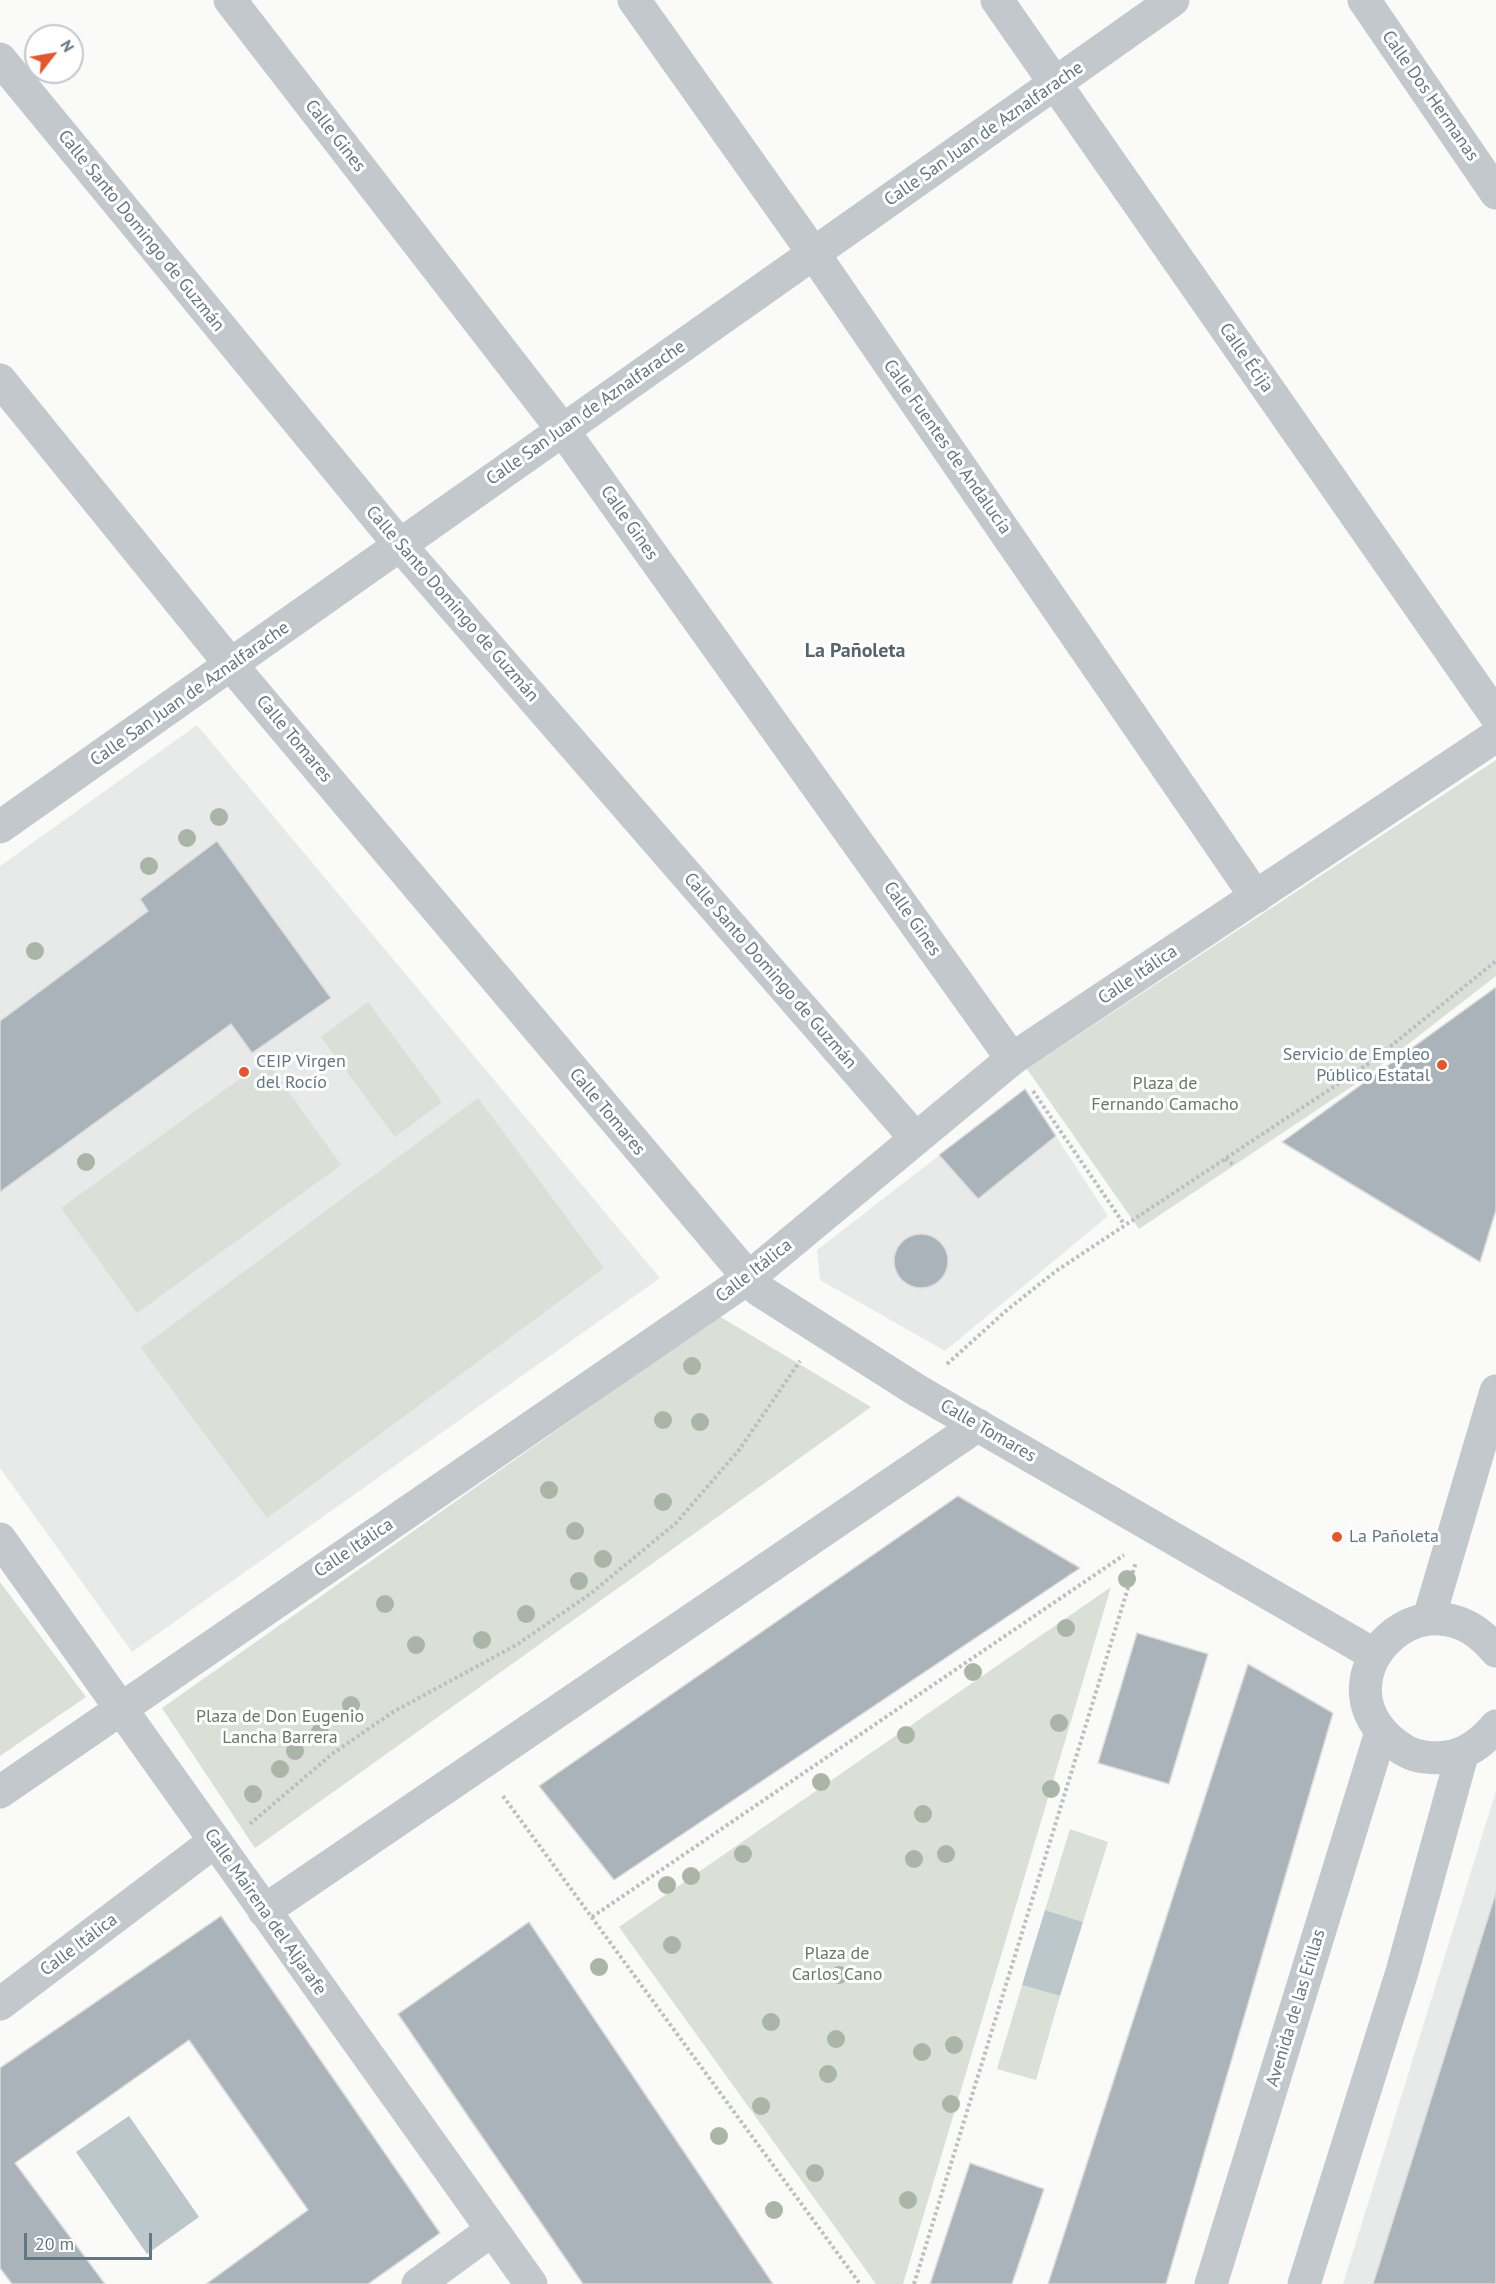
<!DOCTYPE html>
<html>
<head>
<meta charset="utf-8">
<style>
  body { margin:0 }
  #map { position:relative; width:1496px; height:2284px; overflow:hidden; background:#fafaf8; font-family:"PT Sans",sans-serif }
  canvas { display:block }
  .north { position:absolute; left:24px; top:24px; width:60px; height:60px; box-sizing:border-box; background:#fff; border:2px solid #c1c8cd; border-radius:50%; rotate:59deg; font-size:16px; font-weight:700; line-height:24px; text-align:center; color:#657683 }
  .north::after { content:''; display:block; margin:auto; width:21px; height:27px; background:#e4572e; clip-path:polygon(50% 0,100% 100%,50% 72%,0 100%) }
  .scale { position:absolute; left:24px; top:2233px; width:128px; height:27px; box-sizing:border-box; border:3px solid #657683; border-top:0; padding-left:8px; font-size:18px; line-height:21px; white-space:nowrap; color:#657683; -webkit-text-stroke:4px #fff; paint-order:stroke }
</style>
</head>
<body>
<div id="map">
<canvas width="1496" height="2284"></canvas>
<div class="north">N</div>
<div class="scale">20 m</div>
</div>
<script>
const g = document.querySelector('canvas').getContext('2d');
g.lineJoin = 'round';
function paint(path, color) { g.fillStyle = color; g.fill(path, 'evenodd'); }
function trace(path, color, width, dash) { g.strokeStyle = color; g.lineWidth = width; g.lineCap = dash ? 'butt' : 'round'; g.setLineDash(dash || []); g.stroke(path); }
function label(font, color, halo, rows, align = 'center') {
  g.font = font + ' "PT Sans",sans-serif'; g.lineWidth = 6; g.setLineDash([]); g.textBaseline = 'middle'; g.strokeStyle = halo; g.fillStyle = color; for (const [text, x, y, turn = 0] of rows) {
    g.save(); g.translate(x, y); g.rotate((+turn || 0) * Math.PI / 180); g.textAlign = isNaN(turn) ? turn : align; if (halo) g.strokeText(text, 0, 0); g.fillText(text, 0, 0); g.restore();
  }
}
const built = new Path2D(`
  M197 725 660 1278 132 1652 0 1468V866Z
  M1025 1089 1108 1216 945 1351 820 1280 817 1250Z
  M1496 1791V2284H1343Z`);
const green = new Path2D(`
  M1496 760V976L1363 1079 1139 1229 1027 1069Z
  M368 1002 442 1102 395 1137 321 1037Z
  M266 1060 341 1165 137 1313 61 1208Z
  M478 1098 604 1268 267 1518 141 1348Z
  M719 1316 871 1407 255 1848 162 1708Z
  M0 1582 86 1697 0 1756Z
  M1111 1587 903 2284H876L619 1927Z
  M1070 1829 1108 1842 1083 1922 1045 1910Z
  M1022 1985 1060 1996 1036 2080 997 2069Z`);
const water = new Path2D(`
  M1045 1910 1083 1922 1060 1996 1022 1985Z
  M129 2116 199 2217 147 2254 76 2152Z`);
const building = new Path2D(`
  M217 841 331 998 252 1053 231 1024 0 1192V1021L148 911 140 899Z
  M1496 987V1210L1480 1262 1282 1142Z
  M1025 1089 1056 1136 978 1199 939 1155Z
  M894 1261a27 27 0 1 1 54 0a27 27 0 1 1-54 0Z
  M958 1496 1080 1568 614 1880 539 1786Z
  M1137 1633 1208 1654 1169 1784 1098 1763Z
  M1248 1664 1333 1713 1166 2284H1048Z
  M1496 1892V2284H1373Z
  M221 1916 440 2233 368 2284H206L308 2210 189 2040 15 2163 105 2284H12L0 2268V2068Z
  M529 1922 773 2284H583L398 2014Z
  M970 2163 1044 2189 1012 2284H930Z`);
const path = new Path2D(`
  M1033 1091 1124 1224
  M1225 1159 1234 1165
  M947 1364 1007 1310 1056 1271 1371 1062 1496 961
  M503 1796 860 2284
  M250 1824 332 1754 393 1712 518 1644 590 1594 676 1523 739 1450 800 1361
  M592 1917 1124 1555
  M914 2284 1136 1562`);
const minor = new Path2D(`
  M230 0 562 429 1012 1059
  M634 0 814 254 1256 897
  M997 0 1496 716
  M1364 0 1496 193
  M0 59 399 544 916 1139
  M0 380 232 666 759 1290 918 1391 1375 1655
  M0 827 1173 0
  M0 1539 531 2284
  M1429 1618 1496 1391
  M1496 1651C1426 1564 1317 1674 1389 1739 1399 1748 1411 1756 1425 1757 1455 1761 1477 1749 1496 1726
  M0 1792 747 1279 1012 1059 1496 736
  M264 1911 978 1425
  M0 2004 215 1841
  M418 2284 492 2230
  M1211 2284 1381 1732
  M1304 2284 1402 1972 1462 1755`);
const trees = [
  [219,817],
  [187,838],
  [149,866],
  [35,951],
  [86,1162],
  [692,1366],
  [663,1420],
  [700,1422],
  [549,1490],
  [663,1502],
  [575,1531],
  [603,1559],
  [1127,1579],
  [579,1581],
  [385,1604],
  [526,1614],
  [1066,1628],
  [482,1640],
  [416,1645],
  [973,1672],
  [351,1705],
  [1059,1723],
  [320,1732],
  [906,1735],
  [295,1751],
  [280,1769],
  [821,1782],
  [1051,1789],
  [253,1794],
  [923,1814],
  [743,1854],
  [946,1854],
  [914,1859],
  [691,1876],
  [667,1885],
  [672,1945],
  [599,1967],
  [839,1975],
  [771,2022],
  [836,2039],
  [954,2045],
  [922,2052],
  [828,2074],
  [951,2104],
  [761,2106],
  [719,2136],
  [815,2173],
  [908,2200],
  [774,2210]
];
const markers = [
  [1442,1065,6,"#e4572e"],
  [244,1072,6,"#e4572e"],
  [1337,1537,6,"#e4572e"]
];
const streetNames = [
  ["Calle Dos Hermanas",1430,96,55],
  ["Calle San Juan de Aznalfarache",984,134,-35],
  ["Calle Gines",335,136,52],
  ["Calle Santo Domingo de Guzmán",141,231,51],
  ["Calle Écija",1246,358,55],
  ["Calle San Juan de Aznalfarache",586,413,-35],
  ["Calle Fuentes de Andalucía",947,447,55],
  ["Calle Gines",629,523,55],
  ["Calle Santo Domingo de Guzmán",452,604,49],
  ["Calle San Juan de Aznalfarache",190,694,-35],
  ["Calle Tomares",294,739,50],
  ["Calle Gines",912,919,55],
  ["Calle Santo Domingo de Guzmán",770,971,49],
  ["Calle Itálica",1138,975,-34],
  ["Calle Tomares",607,1112,50],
  ["Calle Itálica",754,1271,-38],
  ["Calle Tomares",988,1431,30],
  ["Calle Itálica",354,1548,-34],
  ["Calle Mairena del Aljarafe",265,1912,55],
  ["Calle Itálica",79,1945,-37],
  ["Avenida de las Erillas",1296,2008,-73]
];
const poiNames = [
  ["Servicio de Empleo",1430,1055,"right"],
  ["Público Estatal",1430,1076,"right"],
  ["CEIP Virgen",256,1062],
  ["del Rocío",256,1083],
  ["La Pañoleta",1349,1537]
];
const parkNames = [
  ["Plaza de",1165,1084],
  ["Fernando Camacho",1165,1105],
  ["Plaza de Don Eugenio",280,1717],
  ["Lancha Barrera",280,1738],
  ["Plaza de",837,1954],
  ["Carlos Cano",837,1975]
];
const neighbourhoodNames = [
  ["La Pañoleta",855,651]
];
paint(built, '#e8e9e9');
paint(green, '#dadfd7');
paint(water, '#bbc7cb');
paint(building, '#aab3b9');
trace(building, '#dcdcda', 1.5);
trace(path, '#bbbfc2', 4, [3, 3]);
trace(minor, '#c3c8cc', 33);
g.fillStyle = '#aab4a7';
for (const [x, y] of trees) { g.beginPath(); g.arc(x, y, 9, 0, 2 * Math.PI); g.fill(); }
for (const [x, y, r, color] of markers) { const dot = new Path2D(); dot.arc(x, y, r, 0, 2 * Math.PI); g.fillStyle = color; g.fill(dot); trace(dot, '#fff', 2); }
label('18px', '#657683', '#fff', streetNames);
label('18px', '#657683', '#fff', poiNames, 'left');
label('18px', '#687a64', '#fff', parkNames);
label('bold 20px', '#57646e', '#fff', neighbourhoodNames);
</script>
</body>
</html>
